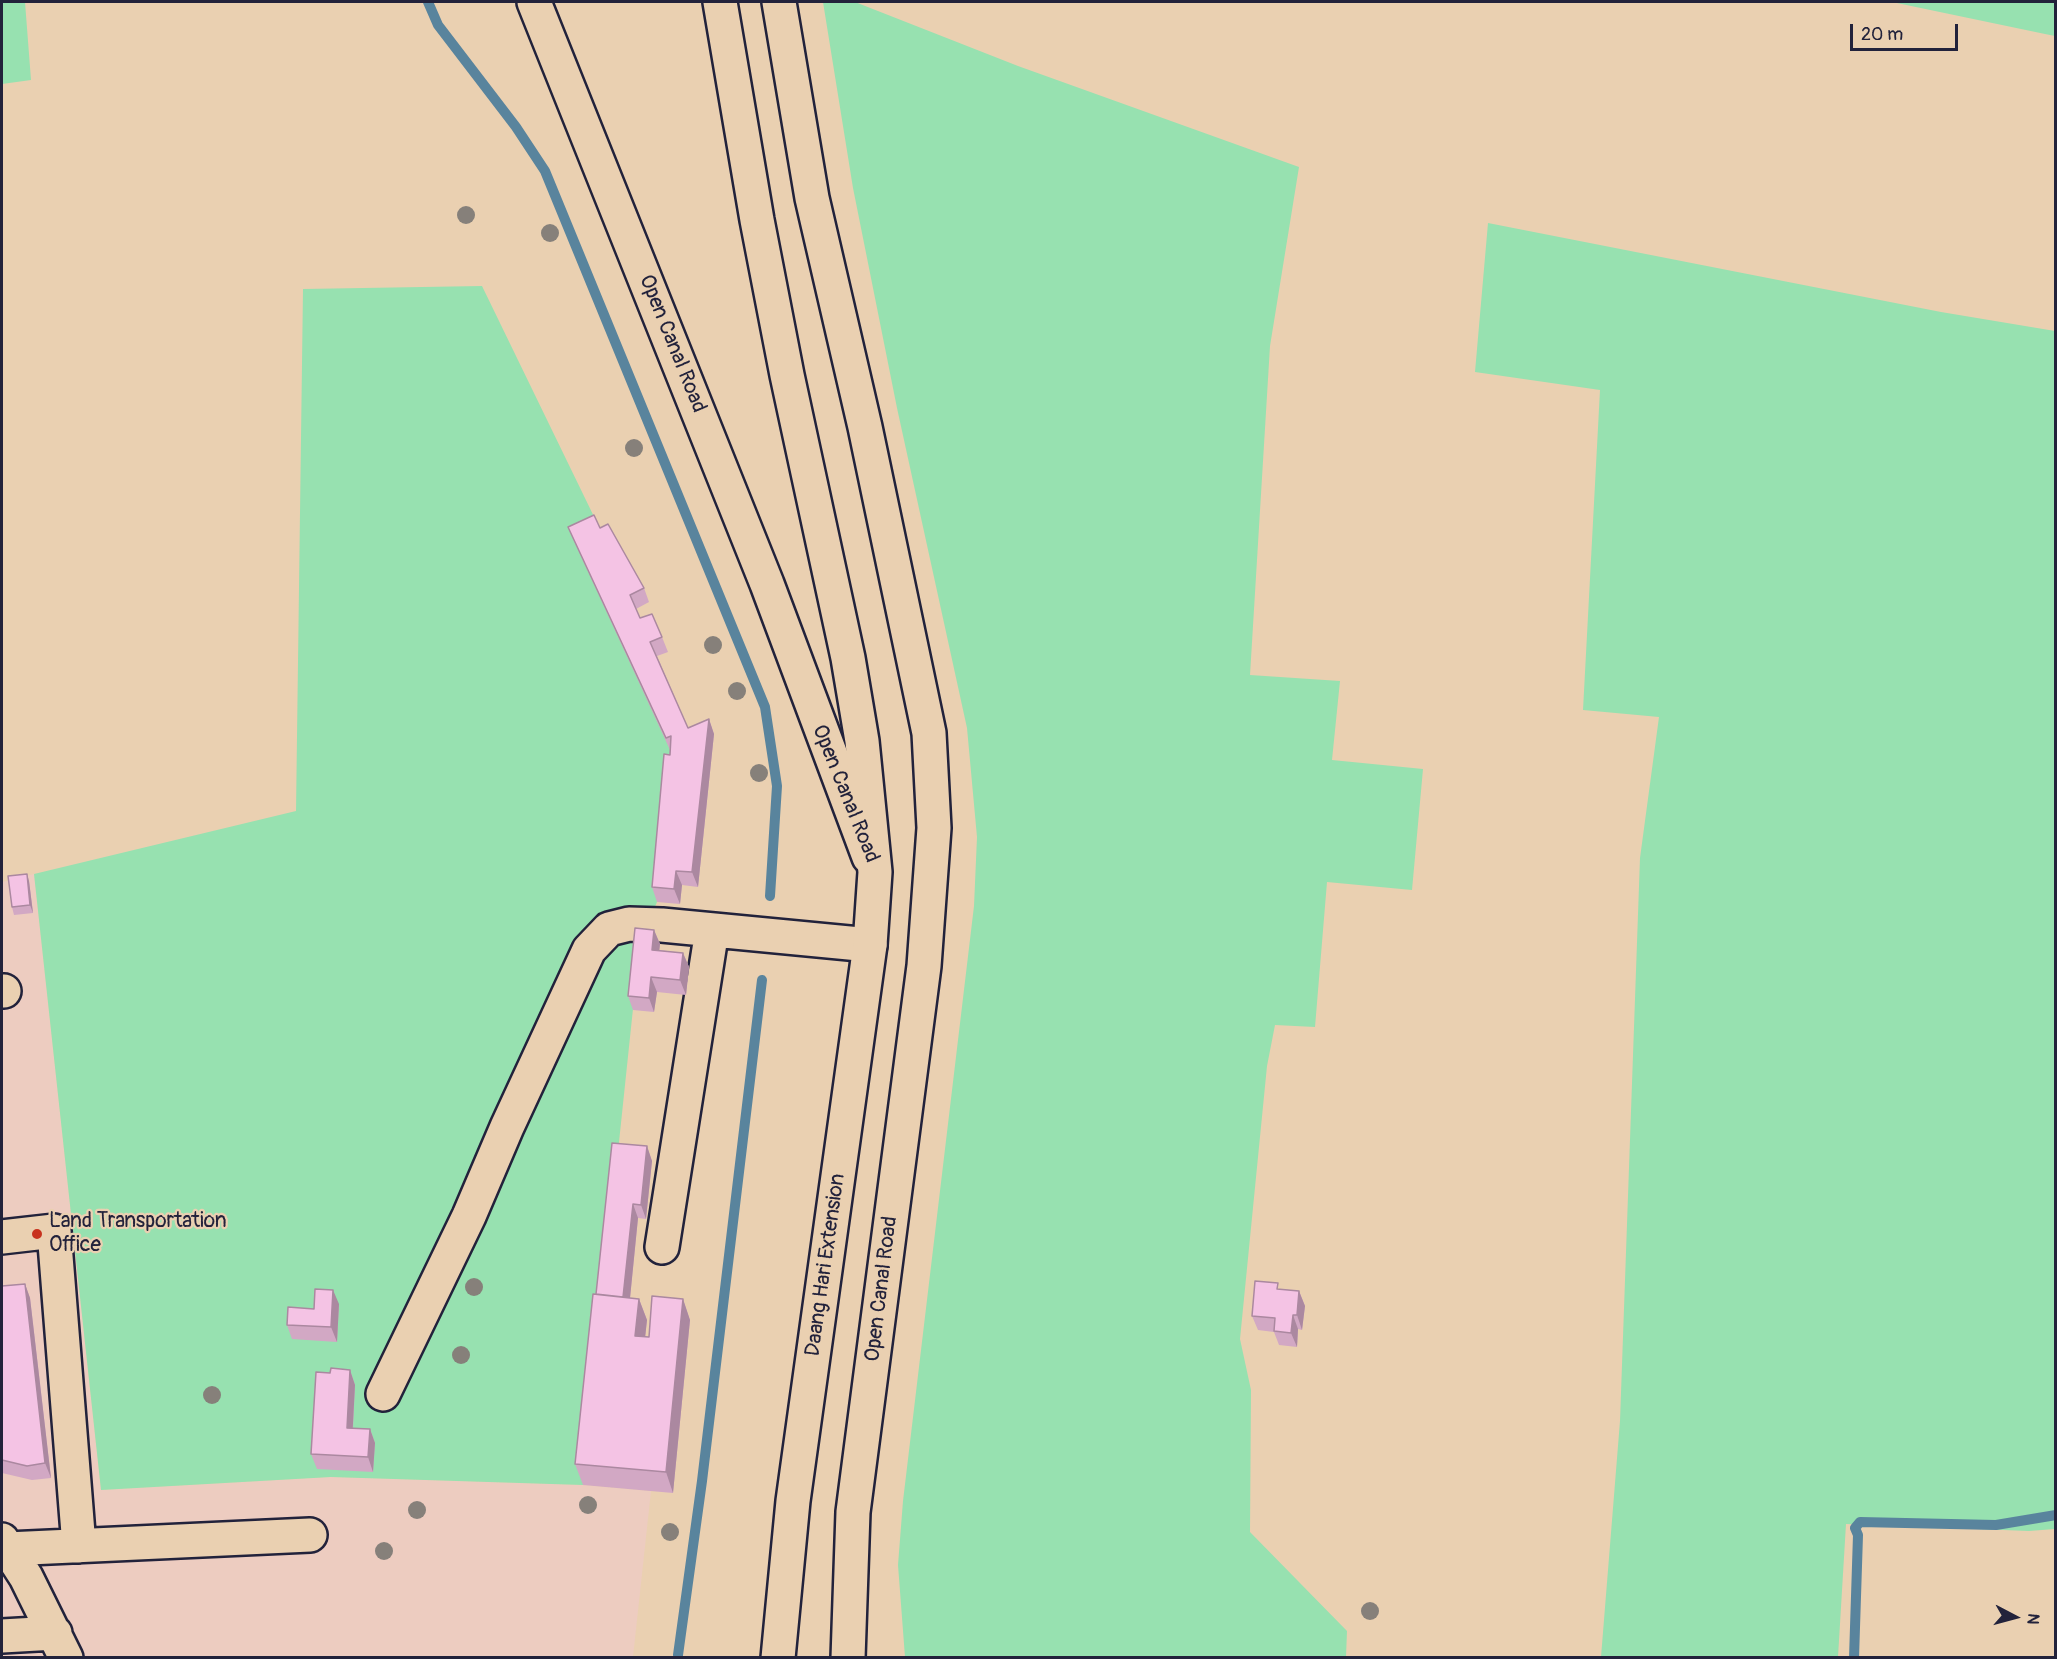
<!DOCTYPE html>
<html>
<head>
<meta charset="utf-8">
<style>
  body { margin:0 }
  #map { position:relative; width:2057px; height:1659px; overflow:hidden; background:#ead0b1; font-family:Pangolin,sans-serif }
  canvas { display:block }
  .frame { position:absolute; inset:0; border:3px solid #22223b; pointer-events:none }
  .north { position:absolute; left:1985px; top:1587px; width:60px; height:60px; -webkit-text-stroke:4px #ead0b1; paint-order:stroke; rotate:96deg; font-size:16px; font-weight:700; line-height:24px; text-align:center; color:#22223b }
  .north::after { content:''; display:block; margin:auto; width:21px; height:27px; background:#22223b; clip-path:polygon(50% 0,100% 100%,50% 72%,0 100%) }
  .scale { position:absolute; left:1850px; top:24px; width:108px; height:27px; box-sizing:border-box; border:3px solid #22223b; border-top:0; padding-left:8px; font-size:18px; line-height:21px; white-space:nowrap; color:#22223b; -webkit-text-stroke:4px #ead0b1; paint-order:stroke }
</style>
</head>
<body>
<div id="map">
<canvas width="2057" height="1659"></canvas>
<div class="frame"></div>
<div class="north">N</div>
<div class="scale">20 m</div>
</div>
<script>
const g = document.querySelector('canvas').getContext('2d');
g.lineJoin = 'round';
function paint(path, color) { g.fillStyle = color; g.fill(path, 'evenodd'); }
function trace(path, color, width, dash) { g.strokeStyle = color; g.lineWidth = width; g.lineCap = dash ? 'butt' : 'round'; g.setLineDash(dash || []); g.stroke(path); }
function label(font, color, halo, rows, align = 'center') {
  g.font = font + ' Pangolin,sans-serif'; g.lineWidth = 4.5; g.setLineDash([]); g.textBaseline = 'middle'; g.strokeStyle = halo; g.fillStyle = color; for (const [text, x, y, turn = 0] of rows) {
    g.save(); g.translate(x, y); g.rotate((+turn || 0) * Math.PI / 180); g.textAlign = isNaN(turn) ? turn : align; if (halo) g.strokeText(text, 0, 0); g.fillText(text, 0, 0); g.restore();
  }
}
const built = new Path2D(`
  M34 874 101 1490 331 1477 583 1485 651 1491 633 1657H2V882Z`);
const green = new Path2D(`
  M2 2H25L31 80 2 84Z
  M823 2H855L1018 66 1299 167 1270 346 1250 675 1340 681 1332 760 1423 769 1412 890 1327 882 1315 1027 1275 1025 1267 1066 1240 1339 1251 1390 1250 1532 1347 1631 1346 1657H905L898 1565 903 1501 974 906 977 837 967 728 897 408 853 188Z
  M1892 2H2055V36L2045 34Z
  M1488 223 1941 312 2055 331V1529L2029 1531 1846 1524 1838 1657H1601L1620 1421 1640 858 1659 717 1583 710 1600 390 1475 372Z
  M482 286 600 529 671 753 657 902 640 942 583 1485 331 1477 101 1490 34 874 296 811 303 289Z`);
const stream = new Path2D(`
  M428 2 438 25 516 127 545 171 765 707 777 786 770 896
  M678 1655 702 1481 762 980
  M1854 1658 1858 1535 1855 1528 1860 1522 1996 1525 2056 1515`);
const minor = new Path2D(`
  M534 2 767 584 869 857
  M2 991H4
  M2 1237 54 1231 79 1546
  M662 1247 712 930
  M383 1394 469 1216 507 1127 589 950 609 929 629 924 662 925 870 945
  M2 1540 26 1577 66 1658
  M7 1549 310 1535
  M2 1636 55 1633`);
const major = new Path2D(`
  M720 2 757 220 787 375 848 658 862 741 875 872 870 945 793 1501 778 1658
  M779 2 812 198 865 427 929 733 934 828 924 966 853 1512 848 1658`);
const trees = [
  [466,215],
  [550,233],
  [634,448],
  [713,645],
  [737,691],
  [759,773],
  [474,1287],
  [461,1355],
  [212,1395],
  [588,1505],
  [417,1510],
  [670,1532],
  [384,1551],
  [1370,1611]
];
const wall = new Path2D(`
  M568 527 600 528 644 588 649 602 636 609 640 618 662 637 668 652 657 656 688 728 709 719 714 734 698 887 682 885 680 904 657 902 652 887 670 750 574 541Z
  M29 881 33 913 14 915 12 907Z
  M654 930 660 944 659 950 683 953 689 967 686 995 657 992 654 1012 633 1010 628 996Z
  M647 1146 652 1161 646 1219 638 1218 630 1298 639 1299 647 1320 645 1337H649L683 1299 690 1320 673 1493 583 1485 575 1464 596 1294Z
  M25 1284 30 1298 51 1478 32 1480 2 1473V1286Z
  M1280 1289 1299 1291 1305 1306 1302 1330 1298 1329 1297 1347 1279 1345 1274 1332 1258 1330 1252 1316Z
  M339 1304 337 1342 292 1339 287 1325 314 1309Z
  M350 1370 355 1385 353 1428 370 1429 375 1443 373 1472 317 1469 311 1454 330 1373Z`);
const shadedWall = new Path2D(`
  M709 719 714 734 698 887 692 872Z
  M676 871 682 885 680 904 674 889Z
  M27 874 29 881 33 913 30 905Z
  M654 930 660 944 658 964 652 950Z
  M683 953 689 967 686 995 680 980Z
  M651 977 657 992 654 1012 649 998Z
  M647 1146 652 1161 646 1219 641 1205Z
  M633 1204 638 1218 628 1318 622 1304Z
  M25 1284 30 1298 51 1478 45 1463Z
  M333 1290 339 1304 337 1342 331 1327Z
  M1299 1291 1305 1306 1302 1330 1297 1315Z
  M639 1299 647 1320 643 1357 635 1336Z
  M683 1299 690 1320 673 1493 666 1472Z
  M1293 1315 1298 1329 1297 1347 1291 1333Z
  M350 1370 355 1385 352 1442 347 1428Z
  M370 1429 375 1443 373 1472 368 1457Z`);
const building = new Path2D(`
  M594 515 600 528 608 524 644 588 630 595 640 618 652 614 662 637 650 642 688 728 709 719 692 872 676 871 674 889 652 887 664 754 670 755 671 736 666 738 568 527Z
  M27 874 30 905 12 907 8 876Z
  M635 928 654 930 652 950 683 953 680 980 651 977 649 998 628 996Z
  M612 1143 647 1146 641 1205 633 1204 623 1297 596 1294Z
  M1255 1281 1278 1283 1277 1289 1299 1291 1297 1315H1293L1291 1333 1274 1331 1275 1318 1252 1316Z
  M25 1284 45 1463 27 1466 2 1460V1286Z
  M315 1289 333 1290 331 1327 287 1325 288 1307 314 1309Z
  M593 1294 639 1299 635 1336 649 1337 652 1296 683 1299 666 1472 575 1464Z
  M331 1368 350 1370 347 1428 370 1429 368 1457 311 1454 316 1372 330 1373Z`);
const markers = [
  [37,1234,6,"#c8321e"]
];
const streetNames = [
  ["Open Canal Road",672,344,68],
  ["Open Canal Road",845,794,68],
  ["Daang Hari Extension",826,1265,-82],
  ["Open Canal Road",882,1289,-83]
];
const poiNames = [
  ["Land Transportation",49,1222],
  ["Office",49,1246]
];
paint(built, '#edccc0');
paint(green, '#97e1b0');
trace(stream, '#59849d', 10);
trace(minor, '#22223b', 38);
trace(major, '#22223b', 38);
trace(minor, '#ead0b1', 33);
trace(major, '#ead0b1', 33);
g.fillStyle = '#86807a';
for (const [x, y] of trees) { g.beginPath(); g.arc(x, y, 9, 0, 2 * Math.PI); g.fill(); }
paint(wall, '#d2a8c4');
paint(shadedWall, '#ab88a0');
paint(building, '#f4c3e4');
trace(building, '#ab88a0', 1.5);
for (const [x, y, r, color] of markers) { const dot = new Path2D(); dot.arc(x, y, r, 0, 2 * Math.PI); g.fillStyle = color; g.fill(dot); trace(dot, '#ead0b1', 2); }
label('21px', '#22223b', '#ead0b1', streetNames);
label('21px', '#22223b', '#ead0b1', poiNames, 'left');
</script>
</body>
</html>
